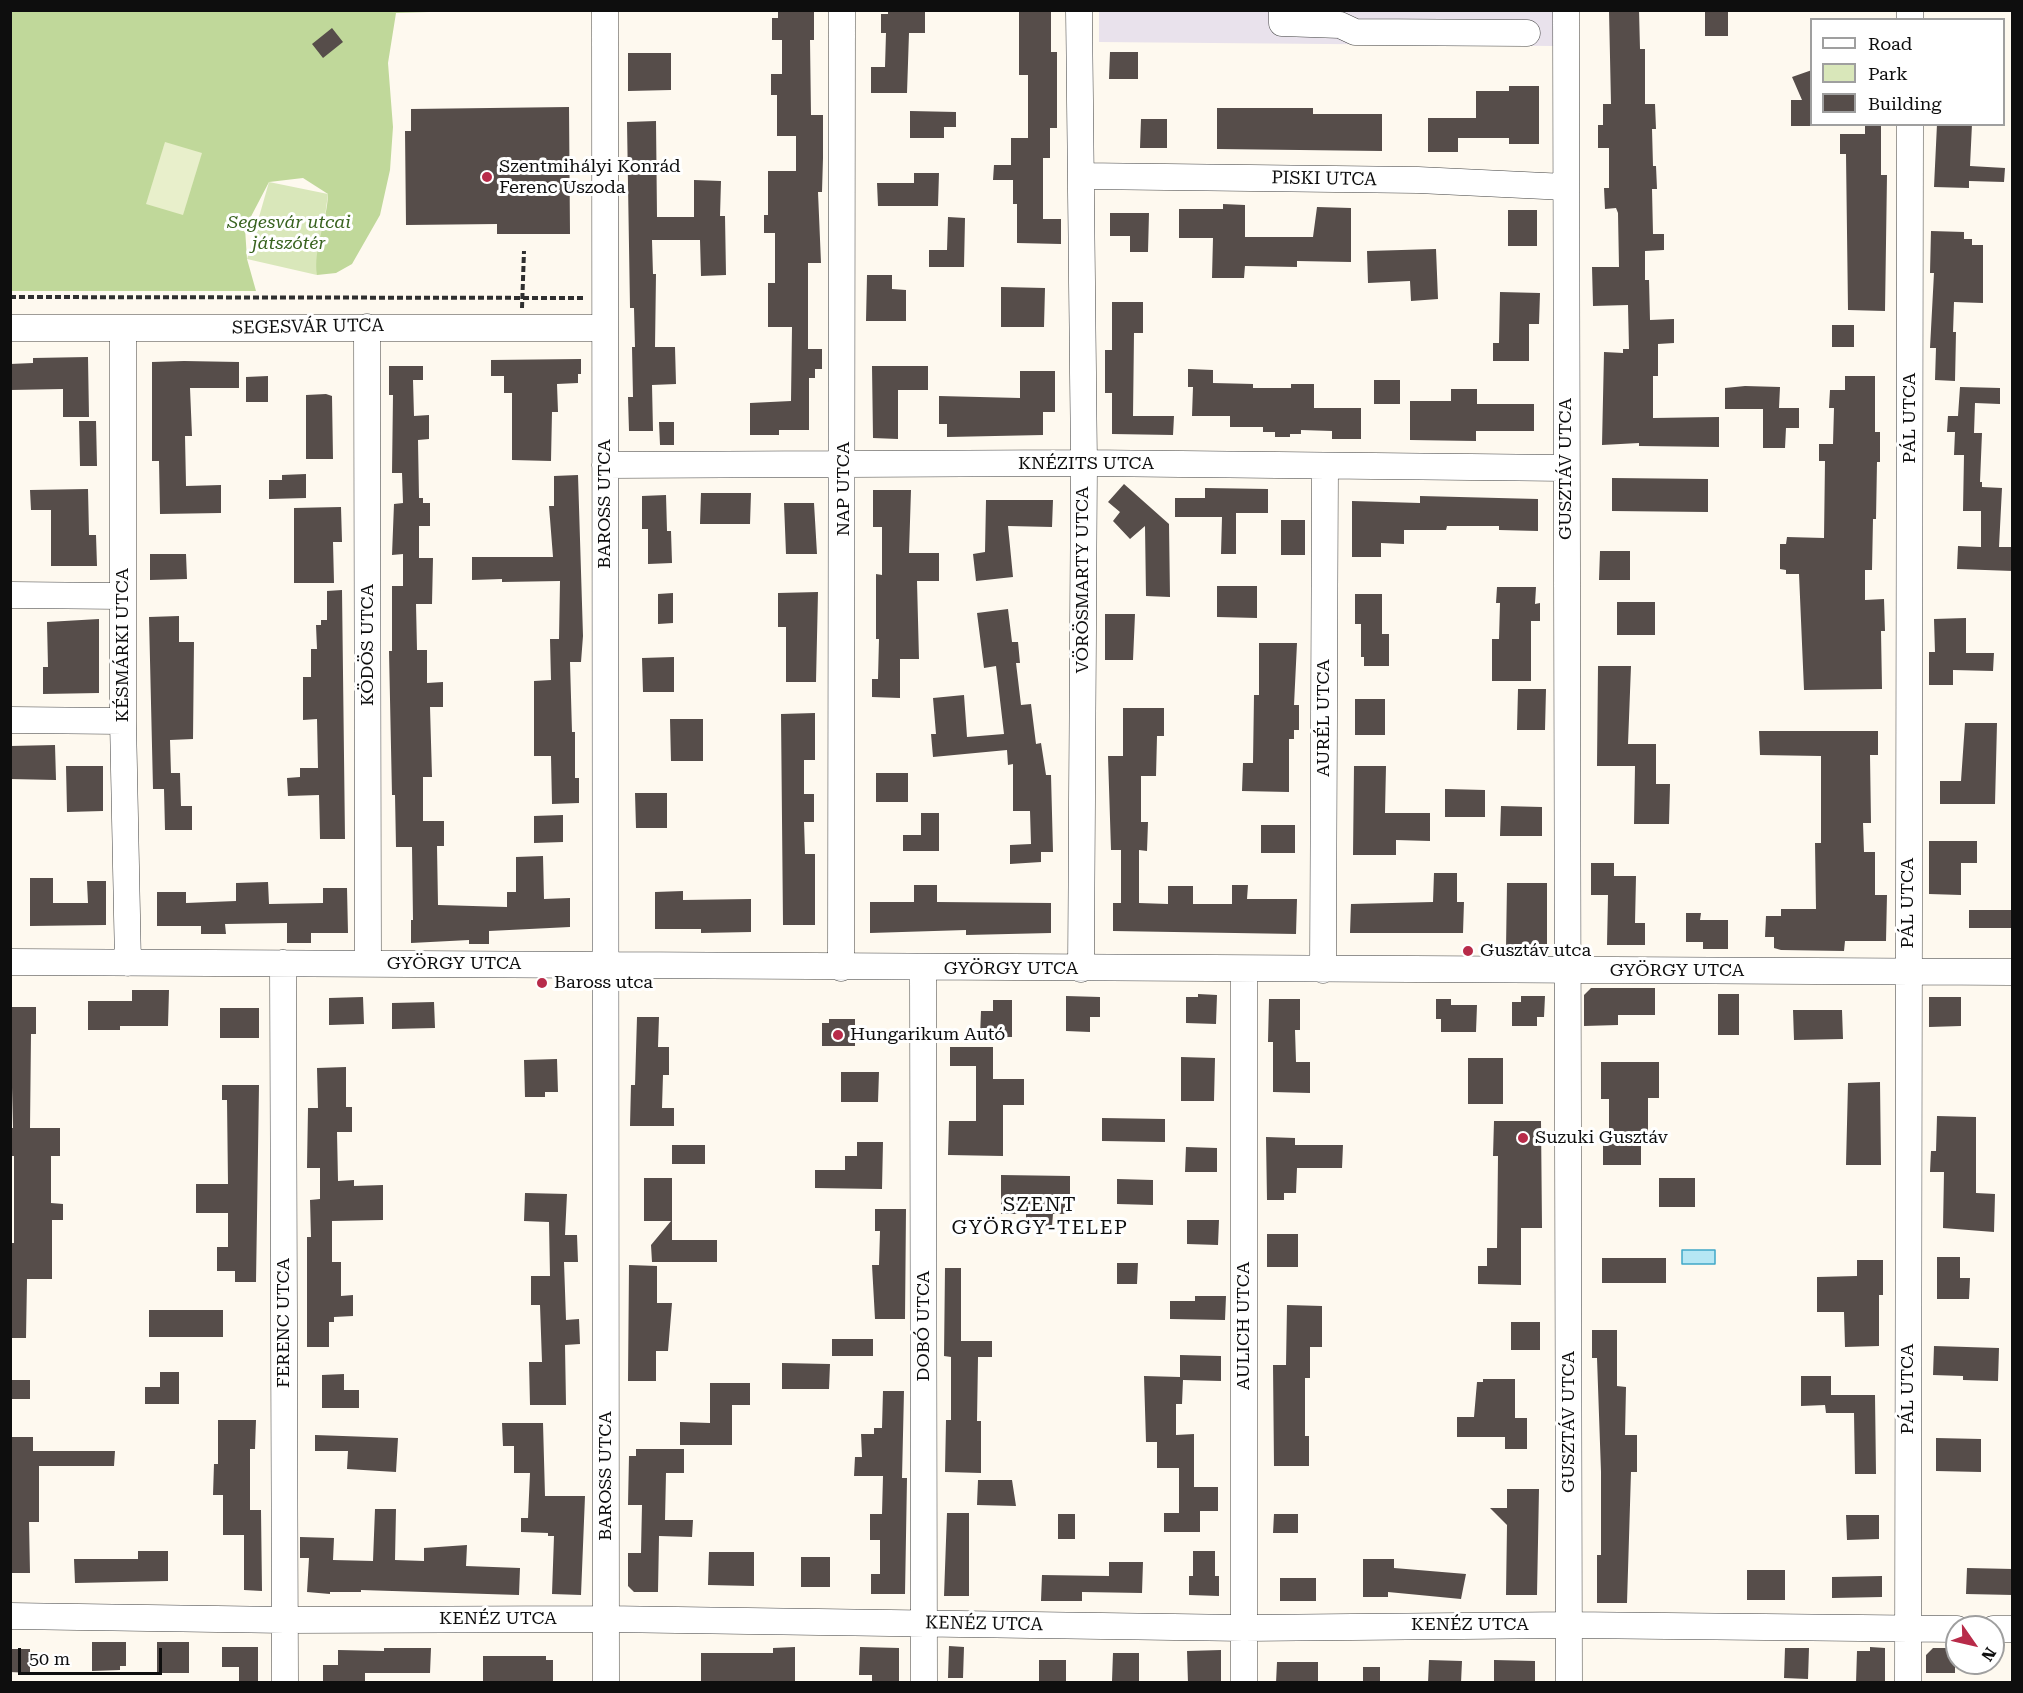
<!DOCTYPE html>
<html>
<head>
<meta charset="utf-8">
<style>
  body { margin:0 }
  #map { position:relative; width:2023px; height:1693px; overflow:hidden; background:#fef9ef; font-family:"Roboto Serif",serif }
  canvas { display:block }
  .frame { position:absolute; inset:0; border:12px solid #0e0e0e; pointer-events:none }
  .legend { position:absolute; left:1810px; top:18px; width:195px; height:108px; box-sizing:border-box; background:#fff; border:2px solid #9f9f9f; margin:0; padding:8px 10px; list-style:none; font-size:18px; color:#0e0e0e }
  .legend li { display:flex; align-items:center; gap:12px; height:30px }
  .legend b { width:30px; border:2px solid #9f9f9f }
  .north { position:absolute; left:1945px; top:1615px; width:60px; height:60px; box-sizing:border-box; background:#fff; border:2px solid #9f9f9f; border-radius:50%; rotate:124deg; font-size:16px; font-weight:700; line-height:24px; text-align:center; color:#0e0e0e }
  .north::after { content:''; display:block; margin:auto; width:21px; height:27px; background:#b82b49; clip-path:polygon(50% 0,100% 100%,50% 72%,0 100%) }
  .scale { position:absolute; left:18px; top:1648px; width:144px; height:27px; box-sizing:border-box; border:3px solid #0e0e0e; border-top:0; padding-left:8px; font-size:18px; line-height:21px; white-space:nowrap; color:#0e0e0e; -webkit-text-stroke:4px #fff; paint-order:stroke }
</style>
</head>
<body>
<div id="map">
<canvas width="2023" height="1693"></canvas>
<div class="frame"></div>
<ul class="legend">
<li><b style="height:8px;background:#fff"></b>Road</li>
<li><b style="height:16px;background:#d9e7ba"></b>Park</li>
<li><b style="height:16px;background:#564d4a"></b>Building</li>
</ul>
<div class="north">N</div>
<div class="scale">50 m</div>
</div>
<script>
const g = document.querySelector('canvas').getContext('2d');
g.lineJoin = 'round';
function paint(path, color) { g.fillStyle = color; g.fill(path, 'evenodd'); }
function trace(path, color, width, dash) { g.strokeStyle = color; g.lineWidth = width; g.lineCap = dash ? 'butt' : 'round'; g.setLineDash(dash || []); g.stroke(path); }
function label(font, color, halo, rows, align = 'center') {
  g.font = font + ' "Roboto Serif",serif'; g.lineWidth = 6; g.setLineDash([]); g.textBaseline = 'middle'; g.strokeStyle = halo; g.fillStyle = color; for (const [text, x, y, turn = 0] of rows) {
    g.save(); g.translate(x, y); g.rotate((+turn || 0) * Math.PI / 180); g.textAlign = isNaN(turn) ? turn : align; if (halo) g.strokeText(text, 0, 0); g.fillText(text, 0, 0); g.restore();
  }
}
const industrial = new Path2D(`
  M1099 11H1554L1553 46 1099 42Z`);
const green = new Path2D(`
  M269 182 328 194 317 275 247 259Z`);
const forest = new Path2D(`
  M10 11H463L396 13 388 63 393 127 390 170 380 215 352 264 336 273 317 275C313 249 327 223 328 194L303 178 269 182 245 228 247 259 256 291H11Z`);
const pitch = new Path2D(`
  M165 142 202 153 183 215 146 204Z`);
const water = new Path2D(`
  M1682 1250H1715V1264H1682Z`);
const building = new Path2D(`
  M778 10H814V40H810L811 115H823V158L822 192H818L821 263H808V349H822V369H815V378H809V430H779V435H750V403L791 401 792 327H768V283H775V233H764V215H768V171H796V136H777V95H771V74H782V40H772V18H778Z
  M888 10H925V33H909L907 93H871V67H885L886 33H881V14H888Z
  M1019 10H1051V52H1057V128H1050V158H1043V219H1061V244L1017 243V204H1013V180H993L994 165H1011V138H1028V75H1019Z
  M1609 10H1639L1640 49H1645V104H1655L1656 129H1652L1653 166H1656L1657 189H1652L1653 234H1664V250L1645 251V280H1649L1650 320 1674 319V343L1658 344V376H1653V418L1719 417V447L1639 446V443L1602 445 1604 352 1623 353V349H1629L1628 305 1593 306 1592 267H1619L1618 213 1616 208 1605 209 1604 188H1609V148H1598V125H1603V104H1611Z
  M1705 10H1728V36H1705Z
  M332 28 343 42 323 58 312 44Z
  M1110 52H1138V79H1109Z
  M628 53H671V90L628 91Z
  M1812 70V126H1791V100H1802L1792 77Z
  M1509 86H1539V144H1509V138H1458V152H1428V118H1476V91H1509Z
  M569 107 570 234H497V224L406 225 405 131H411V109Z
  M1217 108H1313V114H1382V151L1217 149Z
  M910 111 956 112V127H944V138H910Z
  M1141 119H1167V148H1140Z
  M656 121 657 217H694V180L721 181 720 216H725L726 275 701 276 700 240H652L653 274H656L655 347H675L676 384 652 385 653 431H629L628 397H633L632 347H635L634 308H630L627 122Z
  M1937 124H1972L1970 166 2005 168 2004 182 1969 181V188L1934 187Z
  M1865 126H1881V175H1887L1885 311 1848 310 1846 154H1840V134H1865Z
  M914 173H939L938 206H878L877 183H914Z
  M1223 204 1245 205V237H1313L1317 207 1351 208V262L1297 261V267L1245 266 1244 278H1212L1213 238H1179V209H1223Z
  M1508 210H1537V246H1508Z
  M1110 213H1149L1148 252H1130V236H1110Z
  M948 217 965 218 964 267H929V250H947Z
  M1931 231 1964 232V239H1972V245H1983V303L1954 302 1953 332H1956L1955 381 1935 380 1936 348H1930L1934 273H1930Z
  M1436 249 1438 299 1411 301 1410 281 1368 283 1367 251Z
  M867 275H892V289L906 290V321H866Z
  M1001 287 1045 288 1044 327H1001Z
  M1500 292 1540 293 1539 324H1529V361H1493V343H1499Z
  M1112 302H1143V333H1134L1133 416H1174L1173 435 1112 434V393H1105V350H1112Z
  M1832 325H1854V347H1832Z
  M88 357 89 417H63V389L10 390V364L33 363V358Z
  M581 359V374H578V383L557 384 558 412H552L551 461 512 460V393H504V376H491V360Z
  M184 361 239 362V388H190L192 436H185L186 486 221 485V513L160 514 159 461H152V362Z
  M389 366H423V380H413L414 416 429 415V439L418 440 419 498H423V503H430V526H419V558H433L432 604H416L417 650H427V683L443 682V707H430L432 777H423V821H444V846H437L438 905 507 907V892H516V857L543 856 544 899 570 898V927L489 931V944H469V940L411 943V920H413L412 847H396L395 795H392L389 651H392V586H403V554L392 555 394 504 403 503 402 473H392L393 395H389Z
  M872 366H928V390H898V439L873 438Z
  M1188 369 1213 370V383L1253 384V388H1291V384H1314V408H1361V439H1332V431L1301 430V434H1290V437H1275V432H1263V427H1230V416H1192L1193 387H1188Z
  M1020 371H1055V412H1043V435L947 437V424H939V396L1020 398Z
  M268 376V402H246V377Z
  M1845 376H1875V432H1880V462H1877L1876 519H1873L1872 570H1865V600L1884 599 1885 631H1881L1882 689 1804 690 1799 574H1786V570L1780 569V544H1786L1787 537 1824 538 1825 461H1819V444H1833L1834 408H1829L1830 390H1845Z
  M1374 380H1400V404H1374Z
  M1745 386 1780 387 1779 408H1799V428H1786L1785 448H1763V409H1725V388Z
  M1960 387 2000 388V404L1975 403 1974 433H1982L1980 482H1982V487L2002 488 1999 547H2013V571L1957 569 1958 546 1981 547V511H1963L1964 455H1954L1955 432H1947L1948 416H1958Z
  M1451 389H1477V404H1534V431H1476V441L1410 440V401H1451Z
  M326 394 332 396 333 459H306V395Z
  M79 421H96L97 466H80Z
  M659 422H674V445H660Z
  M306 474V498L269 499V480H282V475Z
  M578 475 583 636 581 662H570L572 732H575V778H579V803L552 804 551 756H534V681L551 680 550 639H559L560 581 502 582V579L472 580V557H553L549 506H554V476Z
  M1612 478 1708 479V512L1612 511Z
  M1124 484 1169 524 1170 597 1146 596 1145 526 1130 539 1113 521 1120 512 1108 502Z
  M1205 488 1268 489V513H1236V554H1221L1222 517H1175V498H1205Z
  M88 489 89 535H96L97 566H51V510H31L30 490Z
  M873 490H911L909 553H939V581H917L919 659H900V698L872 697V679H878L879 639H876V574L882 575V527H873Z
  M701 493H751L750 524H700Z
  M666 495 667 531H671L672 563 648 564V529H642V496Z
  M1420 496 1538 499V531L1499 530V526H1447L1446 530H1404V544L1381 543V557H1352V501L1420 503Z
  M986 500H1053L1052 527 1008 526 1013 577 976 581 973 554 985 552Z
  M784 503H814L817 554H786Z
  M341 507 342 542H333L334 583H294V508Z
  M1281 520H1305V555H1281Z
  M1600 551H1630V580H1599Z
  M150 554H186L187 579 150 580Z
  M1217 586H1257V618L1217 617Z
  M1497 587H1536L1535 604 1540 603V621H1531V681H1492V639H1499L1500 603H1496Z
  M342 590 345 839H320L319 795 288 796 287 778 300 777V768H318L317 719 303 720V677H311V649H317L316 625H321V620H327V591Z
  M818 592 816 682H786V627H778V593Z
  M673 593V623L658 624V594Z
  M1355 594H1382V634H1389V666H1364V657H1361V624H1355Z
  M1617 602H1655V635H1617Z
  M1008 609 1012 642H1018L1020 663H1016L1021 705 1031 704 1036 744 1041 743 1046 775H1051L1053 852H1041V862L1010 864V845L1031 844 1030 811H1013V764L1008 765 1007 750 933 757 931 734H936L933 698 964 695 967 737 1004 734 996 666 984 668 977 613Z
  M1105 614H1135L1133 660H1105Z
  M179 616V642H194L193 739 170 740 171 773H180L181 806H192V830H165L164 789H153L149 617Z
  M1966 618V653H1994L1993 671 1953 670V685H1929V652H1935L1934 619Z
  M99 619V693L43 694V667H48L47 622Z
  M1259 643H1297L1294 705H1299V730H1294V739H1289V792L1242 791 1243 763H1253L1254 695H1259Z
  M674 657V692H643L642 658Z
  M1598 666H1631L1628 744H1656V784H1670L1669 824H1634L1635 766H1597Z
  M1518 689H1546L1545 730H1517Z
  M1355 699H1385V735H1355Z
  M1123 708H1164V736H1157L1156 776H1141V822H1148L1147 851 1139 850V903L1168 904V886H1193V904H1232V885H1248L1247 899H1297L1296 934 1113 931V903H1121V850H1111L1108 756H1123Z
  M815 713V760H804V794H814V822H804L805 854H815V925H783L781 714Z
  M670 719H703V761H671Z
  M1965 723H1997L1995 804H1940V781H1961Z
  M1759 731H1878V755H1870L1871 823H1863L1864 852H1875V895H1887L1886 941H1845L1844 951 1781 950 1774 948V937H1765L1766 916H1781V909H1816L1815 843H1821V756L1760 755Z
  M55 745 56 780 10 779V746Z
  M66 766H103V811L67 812Z
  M1354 766H1386L1385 813H1430V841L1396 840V855H1353Z
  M876 773H908V802H876Z
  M1445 789 1485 790V817H1445Z
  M635 793H667V828H636Z
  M1501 806 1542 807V836H1500Z
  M921 813H939V851H903V835H921Z
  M563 815V842L534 843V816Z
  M1261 825H1295V853H1261Z
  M1929 841H1977V863H1961V895L1929 894Z
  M1591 863H1614V876H1636L1635 923H1645V945H1607L1608 895H1591Z
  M1434 873H1457V902H1464L1463 933H1350L1351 904 1433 902Z
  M30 878H53V903H88L87 881H106V925L30 926Z
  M268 882 269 904 323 903V888H347L348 933H311V943H287V923L225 924 226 934H201V926H157V892H186V903L236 901V883Z
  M1507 883H1547V949H1506Z
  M914 885H937V902L1051 903V933L966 935V930L870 933V902H914Z
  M683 891V900L751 899V932L701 933V929H655V892Z
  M1969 910H2013V928H1969Z
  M1686 913H1701L1700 920H1728V949H1703V942H1686Z
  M1591 988H1655V1015H1618V1025L1584 1026V995Z
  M132 990H169L168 1026H120V1030H88V1001H132Z
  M1198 994 1217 995 1216 1024 1186 1023V997H1198Z
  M1718 994H1739V1035H1718Z
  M1066 996 1100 997V1017H1090V1032L1066 1031Z
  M1521 996H1545L1544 1017H1537V1026H1512V1002H1521Z
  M363 997 364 1024 329 1025V998Z
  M1929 997H1961V1026L1929 1027Z
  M1269 999H1300V1030H1295L1296 1062H1310V1093L1273 1092V1042H1268Z
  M1436 999H1451V1005H1477L1476 1032H1441V1019H1436Z
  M993 1000H1012V1037H980L981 1011H993Z
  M434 1002 435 1028 392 1029V1003Z
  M10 1007H36V1034H31L30 1128H60V1156H51V1203L63 1204V1220H52V1279H27L26 1338H10V1243H14V1156H10V1128H13Z
  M220 1008H259V1038H220Z
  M1793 1010H1842L1843 1039 1794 1040Z
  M637 1017H659L658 1047H669V1075H663L662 1108H674V1126H630L631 1085H635Z
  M829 1019H855V1046H822V1023H829Z
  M950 1047H993V1079H1024V1105H1003V1156L948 1155 949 1121H976V1066H950Z
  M1181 1057 1215 1058 1214 1101H1181Z
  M1468 1058H1503V1104H1468Z
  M557 1059 558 1092H545V1097H525L524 1060Z
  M1601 1062H1659V1098H1648V1141H1641V1165H1603V1141H1609V1099H1601Z
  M346 1067V1107H352V1132H337L338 1181 354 1180V1186L383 1185V1220L332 1221V1262H341V1296L353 1295V1316L334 1317V1322H329V1347H307V1237H311L310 1200 320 1199V1168H307L308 1108H318L317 1068Z
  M841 1072H879L878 1102H841Z
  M1880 1082 1881 1165H1846L1848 1083Z
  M222 1085H259L256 1282H235V1271H217V1247H228V1213H196V1184H228L227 1100H222Z
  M1937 1116 1976 1117V1193L1995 1194 1994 1232 1943 1228 1944 1172H1930L1931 1151H1936Z
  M1102 1118 1165 1119V1142L1102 1141Z
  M1494 1121H1541L1542 1228H1521V1285L1478 1284V1266H1487V1248H1497L1498 1156H1493Z
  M1266 1137 1295 1138V1145H1343L1342 1168H1297L1296 1193H1284V1200H1267Z
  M857 1142H883L882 1189 815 1188V1170H845V1156H857Z
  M672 1145H705V1164H672Z
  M1186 1147 1217 1148V1172H1185Z
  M1001 1175 1070 1176V1214H1053L1052 1226 1026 1225V1214H1001Z
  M644 1178H672V1240H717V1262H652L651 1245 671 1221H644Z
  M1659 1178H1695V1207H1659Z
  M1117 1179 1153 1180V1205L1117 1204Z
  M525 1193 567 1194 565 1235H577L578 1262H564L566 1320 579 1319 580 1344 565 1345 566 1405H530L529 1362H542L540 1305H531V1276H550L549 1222 524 1221Z
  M875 1209H906L905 1319H875L872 1265H879L880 1231H875Z
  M1187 1220H1219L1218 1245 1187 1244Z
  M1267 1234H1298V1267H1267Z
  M1937 1257H1960V1278H1970L1969 1299H1937Z
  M1602 1258H1666V1283H1602Z
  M1857 1260H1883V1295H1879V1346L1845 1347 1844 1312H1817V1277L1857 1276Z
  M1117 1263H1138L1137 1284H1117Z
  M629 1265 657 1266V1303H672L668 1351H656V1381H628Z
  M945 1268H961V1341H992V1357H978L977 1421H981V1473L945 1472 946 1420H951V1357L944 1356Z
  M1195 1296H1226L1225 1320 1170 1319V1301H1195Z
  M1287 1305 1322 1306V1347H1310V1378H1305V1436H1309V1466H1274L1273 1365H1286Z
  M149 1310H223V1337H149Z
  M1511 1322H1540V1350H1511Z
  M1592 1330H1617V1386L1626 1387 1625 1435H1637V1472H1631L1627 1603H1597V1555H1601V1472L1597 1358H1592Z
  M832 1339H873V1356H832Z
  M1934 1346 1999 1348 1998 1381 1963 1380V1376L1933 1375Z
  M1180 1355 1221 1356V1381L1183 1380 1182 1404H1176V1435L1194 1434V1487H1218V1511H1200V1532H1164V1513H1179V1468H1157V1442H1146L1144 1376 1180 1377Z
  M782 1363 830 1364 829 1389H782Z
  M160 1372H179V1404H145V1387H160Z
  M344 1374V1390H359V1408H322V1375Z
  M1801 1376H1831V1395H1875L1876 1474H1855L1854 1413H1826L1825 1405 1801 1406Z
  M1483 1379H1515V1418H1527V1449H1505V1437H1457V1417H1474L1477 1382H1483Z
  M10 1380H30V1399H10Z
  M710 1383H750V1405H732V1445H680V1422L710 1423Z
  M883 1391H904L902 1478H907L905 1594H871V1574H880V1540H870V1514H882L883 1476H854L855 1457H862L861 1434H874V1428H882Z
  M218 1420H256L255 1449H250V1510H261L262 1591 244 1590V1535H223V1495H213L214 1464H218Z
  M502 1423H543L545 1496H585L581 1595 552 1594 554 1536H548V1533L521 1532V1518H528L530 1473H514V1446H503Z
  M315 1435 398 1438 396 1472 347 1469 348 1451H315Z
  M10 1437H33V1451H115L114 1466H39V1522H29L30 1573H10Z
  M1936 1438 1981 1439V1472L1936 1471Z
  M636 1449H684V1473H666L665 1520H693L692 1537 659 1536 658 1592H634L628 1586V1553H641L642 1505H628L629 1456H636Z
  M978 1480H1012L1016 1506 977 1505Z
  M1507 1489H1539L1537 1595H1506L1507 1525 1490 1508H1507Z
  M375 1509H396L395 1560 424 1561V1548L467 1545 466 1566 520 1568 519 1595 361 1590V1592H330V1594L307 1592 309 1558H300V1537L334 1538 333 1560 373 1561Z
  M947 1513H969V1596H944Z
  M1058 1514H1075V1539H1058Z
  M1274 1514H1298V1533H1273Z
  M1846 1515H1879V1539L1847 1540Z
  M138 1551H168V1581L75 1583 74 1559H138Z
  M1193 1551H1215V1576H1219V1596L1189 1595V1576H1193Z
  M709 1552H754V1586L708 1585Z
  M801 1557H830V1587H801Z
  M1363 1559H1394V1568L1466 1574 1461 1599 1388 1592V1597H1363Z
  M1109 1562H1143L1142 1593 1082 1592V1601H1041L1042 1575 1109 1576Z
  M1967 1568 2013 1569V1595L1966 1594Z
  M1747 1570H1785V1600H1747Z
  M1882 1576V1597L1832 1598V1577Z
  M1280 1578H1316V1601H1280Z
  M92 1642H126V1666H120V1670L92 1671Z
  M157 1642H189V1673H157Z
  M949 1646 964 1647 963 1678H948Z
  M222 1647H258V1683H239V1667H222Z
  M795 1647V1683H701V1653H773V1648Z
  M860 1647 899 1648V1683H872V1675H859Z
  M1870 1647 1885 1648V1683H1856L1857 1651H1870Z
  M384 1648H431L430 1673H365V1683H323V1665H338V1650L384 1651Z
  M1785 1648H1809L1808 1679 1784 1678Z
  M1933 1648H1955V1673H1926V1655Z
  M10 1649H30V1673L10 1672Z
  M1221 1650V1683H1188L1187 1651Z
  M1113 1653H1139V1681H1112Z
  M483 1656H546V1660H553V1683H483Z
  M1039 1660H1066V1683H1039Z
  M1429 1660 1462 1661 1461 1683H1428Z
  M1494 1660 1535 1661V1683H1494Z
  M1277 1662H1318V1683H1276Z
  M1363 1667H1380V1683H1363Z`);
const path = new Path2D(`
  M10 297 585 298
  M522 308 524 251`);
const minor = new Path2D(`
  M605 10 606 1682
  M1079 10 1084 463 1081 969
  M1282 10V23L1340 25 1355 32 1527 33
  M1566 10 1569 1682
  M1910 10V20
  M1082 176 1418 180 1566 187
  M367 327 368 964
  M10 328H605
  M123 328V721L128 963
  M605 465 1084 463 1566 468
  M10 595 123 596
  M10 720 123 721
  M10 962 2012 972
  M283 963 285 1682
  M841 968 842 10
  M923 969 924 1682
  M1323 970 1325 466
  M10 1616 285 1620 606 1619 1244 1628 1570 1625 1957 1629
  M1993 1629H2012
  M1244 1682V970
  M1908 1682 1910 124`);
const markers = [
  [487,177,6,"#b82b49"],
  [1468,951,6,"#b82b49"],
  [542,983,6,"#b82b49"],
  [838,1035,6,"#b82b49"],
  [1523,1138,6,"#b82b49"]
];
const poiNames = [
  ["Szentmihályi Konrád",499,167],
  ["Ferenc Uszoda",499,188],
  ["Gusztáv utca",1480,951],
  ["Baross utca",554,983],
  ["Hungarikum Autó",850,1035],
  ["Suzuki Gusztáv",1535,1138]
];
const streetNames = [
  ["PISKI UTCA",1324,179,1],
  ["SEGESVÁR UTCA",308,327,-1],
  ["PÁL UTCA",1910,418,-90],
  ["KNÉZITS UTCA",1086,464],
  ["GUSZTÁV UTCA",1566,469,-90],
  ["NAP UTCA",844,489,-90],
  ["BAROSS UTCA",605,504,-90],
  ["VÖRÖSMARTY UTCA",1083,580,-90],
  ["KÉSMÁRKI UTCA",123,645,-90],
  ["KÖDÖS UTCA",368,645,-90],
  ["AURÉL UTCA",1324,718,-90],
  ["PÁL UTCA",1908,903,-90],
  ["GYÖRGY UTCA",454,964],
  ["GYÖRGY UTCA",1011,969],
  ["GYÖRGY UTCA",1677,971],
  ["FERENC UTCA",284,1323,-90],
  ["DOBÓ UTCA",924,1326,-90],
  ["AULICH UTCA",1244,1326,-90],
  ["PÁL UTCA",1908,1389,-90],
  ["GUSZTÁV UTCA",1569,1422,-90],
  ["BAROSS UTCA",606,1476,-90],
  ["KENÉZ UTCA",498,1619],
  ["KENÉZ UTCA",984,1624,1],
  ["KENÉZ UTCA",1470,1625]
];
const parkNames = [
  ["Segesvár utcai",289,223],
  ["játszótér",289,244]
];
const neighbourhoodNames = [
  ["SZENT",1040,1205],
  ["GYÖRGY-TELEP",1040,1228]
];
paint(industrial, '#e9e2ec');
paint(green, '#d9e7ba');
paint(forest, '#c0d89a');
paint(pitch, '#e8efcb');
paint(water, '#b6e7f4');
trace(water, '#40a8c8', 1.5);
paint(building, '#564d4a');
trace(minor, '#414141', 27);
trace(path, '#303030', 4, [6, 3]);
trace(minor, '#fff', 26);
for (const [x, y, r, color] of markers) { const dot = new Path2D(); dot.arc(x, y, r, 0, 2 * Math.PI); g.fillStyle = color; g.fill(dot); trace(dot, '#fff', 2); }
label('18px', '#0e0e0e', '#fff', poiNames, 'left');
label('18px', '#0e0e0e', '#fff', streetNames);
label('italic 18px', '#396320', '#fff', parkNames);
g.letterSpacing = '1.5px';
label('20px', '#0e0e0e', '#fff', neighbourhoodNames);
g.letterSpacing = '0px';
</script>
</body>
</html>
